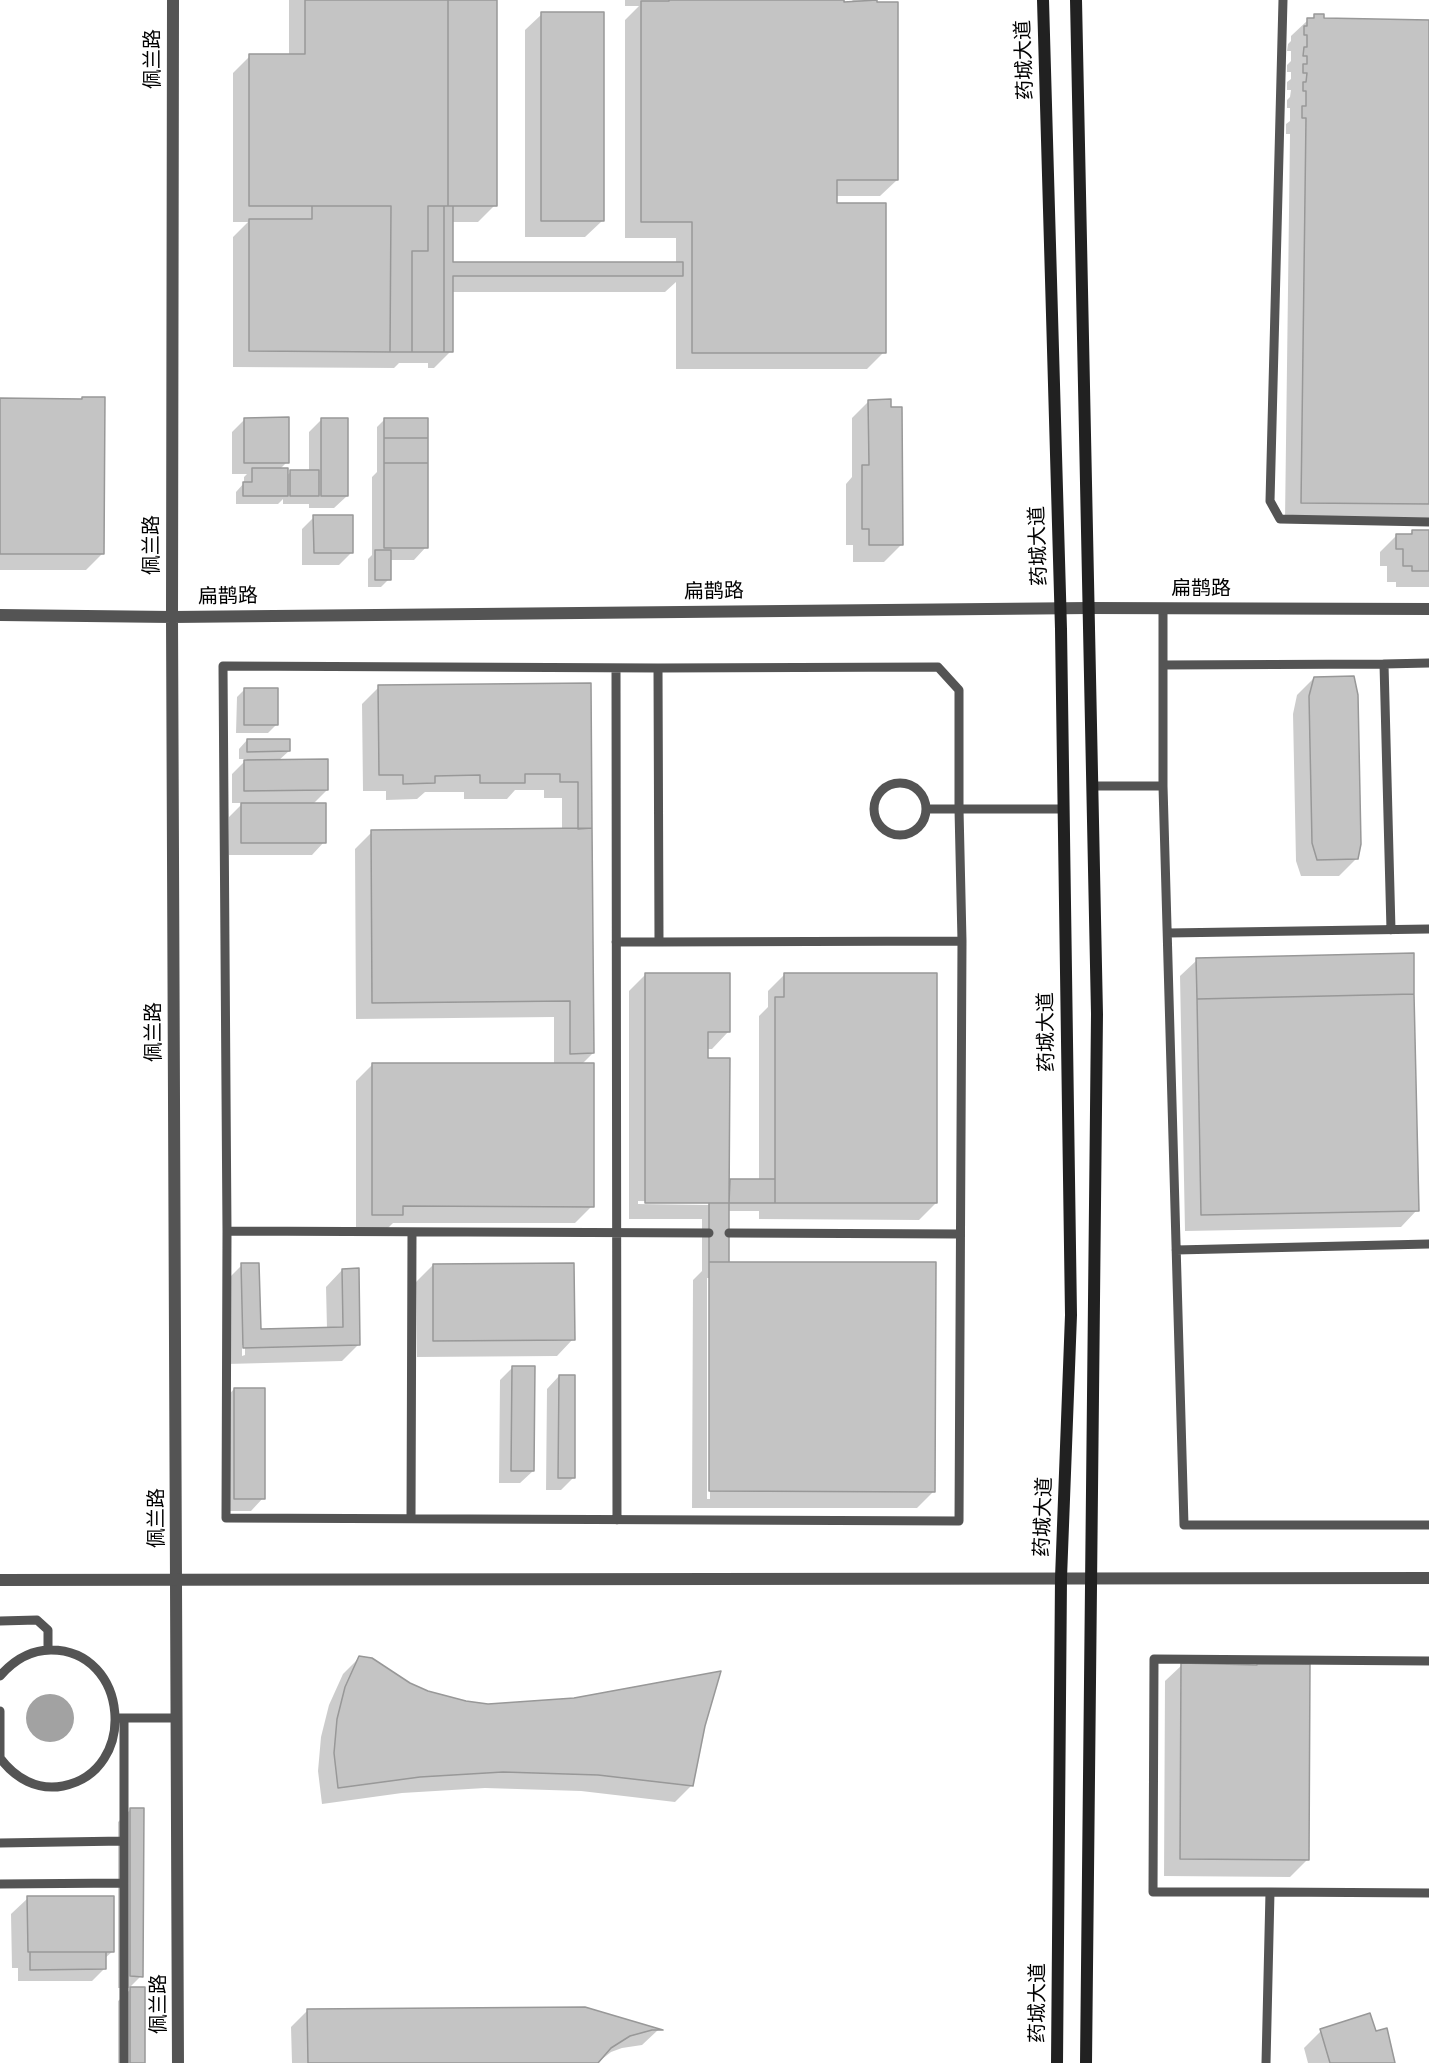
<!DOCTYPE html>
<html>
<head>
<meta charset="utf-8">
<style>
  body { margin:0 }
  canvas { display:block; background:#fff }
</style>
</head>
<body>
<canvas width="1429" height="2063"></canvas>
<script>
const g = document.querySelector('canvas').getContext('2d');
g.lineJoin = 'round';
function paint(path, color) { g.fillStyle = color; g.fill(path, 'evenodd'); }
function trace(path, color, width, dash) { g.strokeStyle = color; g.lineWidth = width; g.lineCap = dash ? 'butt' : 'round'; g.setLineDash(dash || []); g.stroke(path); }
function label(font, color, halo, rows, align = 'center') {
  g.font = font + ' Arial,"Noto Sans SC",sans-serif'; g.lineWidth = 4.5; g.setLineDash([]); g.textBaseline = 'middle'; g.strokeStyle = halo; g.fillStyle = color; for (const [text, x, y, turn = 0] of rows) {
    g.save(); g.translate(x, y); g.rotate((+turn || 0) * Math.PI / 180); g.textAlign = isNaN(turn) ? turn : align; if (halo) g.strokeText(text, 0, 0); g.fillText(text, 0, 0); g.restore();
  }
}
const water = new Path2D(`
  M26 1718a24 24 0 1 1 48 0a24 24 0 1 1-48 0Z`);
const shadow = new Path2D(`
  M289 0H495V205L478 222H451V264H676V238H625V20L639 6H625V0H843V3H849L853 0H875L897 180 880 196H836V204L884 352 867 369H676V282L665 292H451V351L434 368H428V363H399L394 368 233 367V237L248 222H233V73L250 56H289Z
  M542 14 602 221 585 237H525V30Z
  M1315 15 1322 20H1429V521L1285 519 1290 134H1286V124L1290 121V108H1287V100L1290 97 1291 90H1287V82L1291 79V72H1287V65L1291 61V51H1287L1288 44 1291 41V36L1308 20H1311Z
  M83 398 103 553 86 570H0V400H81Z
  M869 401 901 545 884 562H853V545H846V484L852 477V418Z
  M245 419 287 462 280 469 286 476 291 472H309V432L322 419 347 496 334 508H309V504H283V499L278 504H236V492L244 483V477L247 474H232V432Z
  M385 419 426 547 414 560H389V579L381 587H368V559L372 555V477L377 472V427Z
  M314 517 352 552 339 565H302V529Z
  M1413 531H1429V587H1396V582H1387V566H1380V552L1397 535H1409Z
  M1314 678 1356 859 1339 876H1301L1296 861 1293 714 1297 695Z
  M590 685 593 1053 581 1065 592 1206 575 1223H393L385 1231H356V1081L373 1064 554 1065V1017L356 1019 355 849 372 832 562 830V798H544V790H515L507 799H464V792H425L417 799 386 800V791H363L362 704 379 687Z
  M245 689 276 725 268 733H236L237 697Z
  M247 740 289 751 278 761 327 790 312 805 324 842 312 855H229V817L243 803H232V774L247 759H239V749Z
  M1197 960 1417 1210 1401 1227 1185 1231 1180 976Z
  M646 974 728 1032 712 1049H706L728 1183 730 1180 759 1181V1016L768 1007V991L785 974 936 1203 919 1220 759 1219V1211H728V1261L934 1491 917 1508H692L693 1280 702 1271V1219H629V991ZM638 1201 712 1202 709 1205 638 1204ZM707 1278H710V1499H707Z
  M242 1265 259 1330 327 1329 326 1287 342 1270 359 1344 342 1361 227 1364 225 1282ZM242 1345H245V1355L242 1356Z
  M433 1265 573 1339 557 1356 417 1357 416 1282Z
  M512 1368 533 1471 520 1483H499L500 1380Z
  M559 1376 573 1478 561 1490H546L547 1389Z
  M234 1389 263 1498 251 1511H222V1402Z
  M360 1657 428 1692 466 1703 704 1725 692 1785 675 1802 581 1791 485 1788 402 1793 322 1804 318 1771 321 1737 329 1705 343 1674Z
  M1182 1665 1307 1860 1290 1877 1164 1876 1165 1681Z
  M131 1809 141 1976 129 1988H118V1822Z
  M28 1898 113 1951 104 1959V1969L92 1981H18V1968H12L11 1914Z
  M131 1989 143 2063H118V2001Z
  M308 2010 658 2030 642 2045 622 2048 611 2052 597 2063H292L291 2027Z
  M1321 2031 1375 2033 1392 2063H1308L1304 2048Z`);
const building = new Path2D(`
  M305 0H448V206H428V251H412V352H390L391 206H249V54H305Z
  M448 0H497V206H448Z
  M669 0H844V2L877 0V2H898V180H837V203H886V353H692V222H641V1H669Z
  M541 12H604V221H541Z
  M1314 14H1324V18L1429 20V504L1301 503 1306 118H1302V106H1306V91H1303V82H1306L1307 73H1303V64H1307V56H1303L1304 47H1307V35H1304V26H1307V18H1314Z
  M312 206H391L390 352 249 351V219H312Z
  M428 206H444V352H412V251H428Z
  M444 206H453V262H683V276H453V352H444Z
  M82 397H105L104 554H0V398L82 399Z
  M891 399V407H902L903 545H869V529H862V465H869L868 400Z
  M289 417V463H244V418Z
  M321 418H348V496H321Z
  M384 418H428V438H384Z
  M384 438H428V463H384Z
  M384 463H428V548H384Z
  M252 468H288V496H243V482H252Z
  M290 470H319V496H290Z
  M313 515H353V553H314Z
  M1412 530H1429V571H1412V566H1403V549H1396V534H1412Z
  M375 550H391V580H375Z
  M1354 676 1358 695 1361 844 1358 859 1317 860 1312 843 1309 696 1314 677Z
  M591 683 592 828 578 829V782H560V774H525V783H480V775L435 776V783L403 784V775H379L378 685Z
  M244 688H278V725H244Z
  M247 739H290V751L247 752Z
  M328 759V790L244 791V760Z
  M241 803H326V843H241Z
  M592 828 594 1053 570 1054V1001L372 1003 371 830Z
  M1414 953V994L1197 999 1196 958Z
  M645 973H730V1032H708V1058H730L729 1203H645Z
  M784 973H937V1203H775V997H784Z
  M1414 994 1419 1211 1201 1215 1197 999Z
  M372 1063H594V1207L403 1206V1215H372Z
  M730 1179H775V1203H729Z
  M709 1203H729V1262H709Z
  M709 1262H936L935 1492 709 1491Z
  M241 1263H259L261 1329 343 1327 342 1269 359 1268 360 1345 243 1348Z
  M574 1263 575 1340 433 1341V1264Z
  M512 1366H535L534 1471H511Z
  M559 1375H575V1478H558Z
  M234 1388H265V1499H234Z
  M359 1656 372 1658 410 1683 428 1691 466 1701 488 1704 574 1698 721 1671 705 1726 693 1786 598 1775 503 1772 420 1777 338 1788 334 1753 337 1719 345 1687Z
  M1181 1663 1257 1665V1664H1310L1309 1860 1180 1859Z
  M130 1808H144L143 1977 130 1976Z
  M27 1896H114V1952H28Z
  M30 1952H106V1969L30 1970Z
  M130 1987H145V2063H130Z
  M585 2007 663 2030H652L630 2036 611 2048 598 2063H308L307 2009Z
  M1370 2013 1376 2031 1387 2028 1395 2063H1330L1320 2029Z`);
const service = new Path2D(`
  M1283 0 1270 501 1280 519 1429 522
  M1384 664 1429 663
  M1163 665 1384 664 1391 930
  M938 667 959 690V809L962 941 659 942 658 668Z
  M616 668 617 1520
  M874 809a26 26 0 1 1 52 0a26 26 0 1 1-52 0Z
  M1092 786H1163V608
  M1163 786 1184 1525H1429
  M927 809H1064
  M1168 933 1429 929
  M616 942H659
  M227 1231 223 666 658 668
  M709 1233 227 1231 226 1518 959 1521 962 941
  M729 1233 960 1234
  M1176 1250 1429 1244
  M411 1519 412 1232
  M0 1621 37 1620 48 1630V1650
  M0 1676C13 1661 30 1650 51 1650 129 1650 139 1771 63 1786 37 1791 15 1778 0 1758V1711
  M119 1718H177
  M124 1718V2063
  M0 1843 124 1841
  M0 1884 124 1883
  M1270 1892H1153L1154 1659 1429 1661
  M1266 2063 1270 1892 1429 1893`);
const minor = new Path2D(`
  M173 0 172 617 178 2063
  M0 615 172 617 1089 608 1429 609`);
const tertiary = new Path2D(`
  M0 1580 1429 1578`);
const secondary = new Path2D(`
  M1043 0 1061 629 1071 1315 1061 1578 1057 2063
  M1076 0 1097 1014 1086 2063`);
const streetNames = [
  ["佩兰路",153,59,-90],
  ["药城大道",1025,60,-92],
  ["佩兰路",152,545,-90],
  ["药城大道",1039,546,-92],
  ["扁鹊路",1201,589],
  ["扁鹊路",714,592,-1],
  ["扁鹊路",228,597,-1],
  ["佩兰路",154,1032,-90],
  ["药城大道",1047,1032,-91],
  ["药城大道",1044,1517,-88],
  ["佩兰路",157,1518,-90],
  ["药城大道",1038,2003,-90],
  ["佩兰路",159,2004,-90]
];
paint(water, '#a2a2a2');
paint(shadow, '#0003');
paint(building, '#c4c4c4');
trace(building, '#989898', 1.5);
trace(service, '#545454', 9);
trace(minor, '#545454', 12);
trace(tertiary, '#545454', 12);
trace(secondary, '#212121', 12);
label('20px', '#000', '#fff', streetNames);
</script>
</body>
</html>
